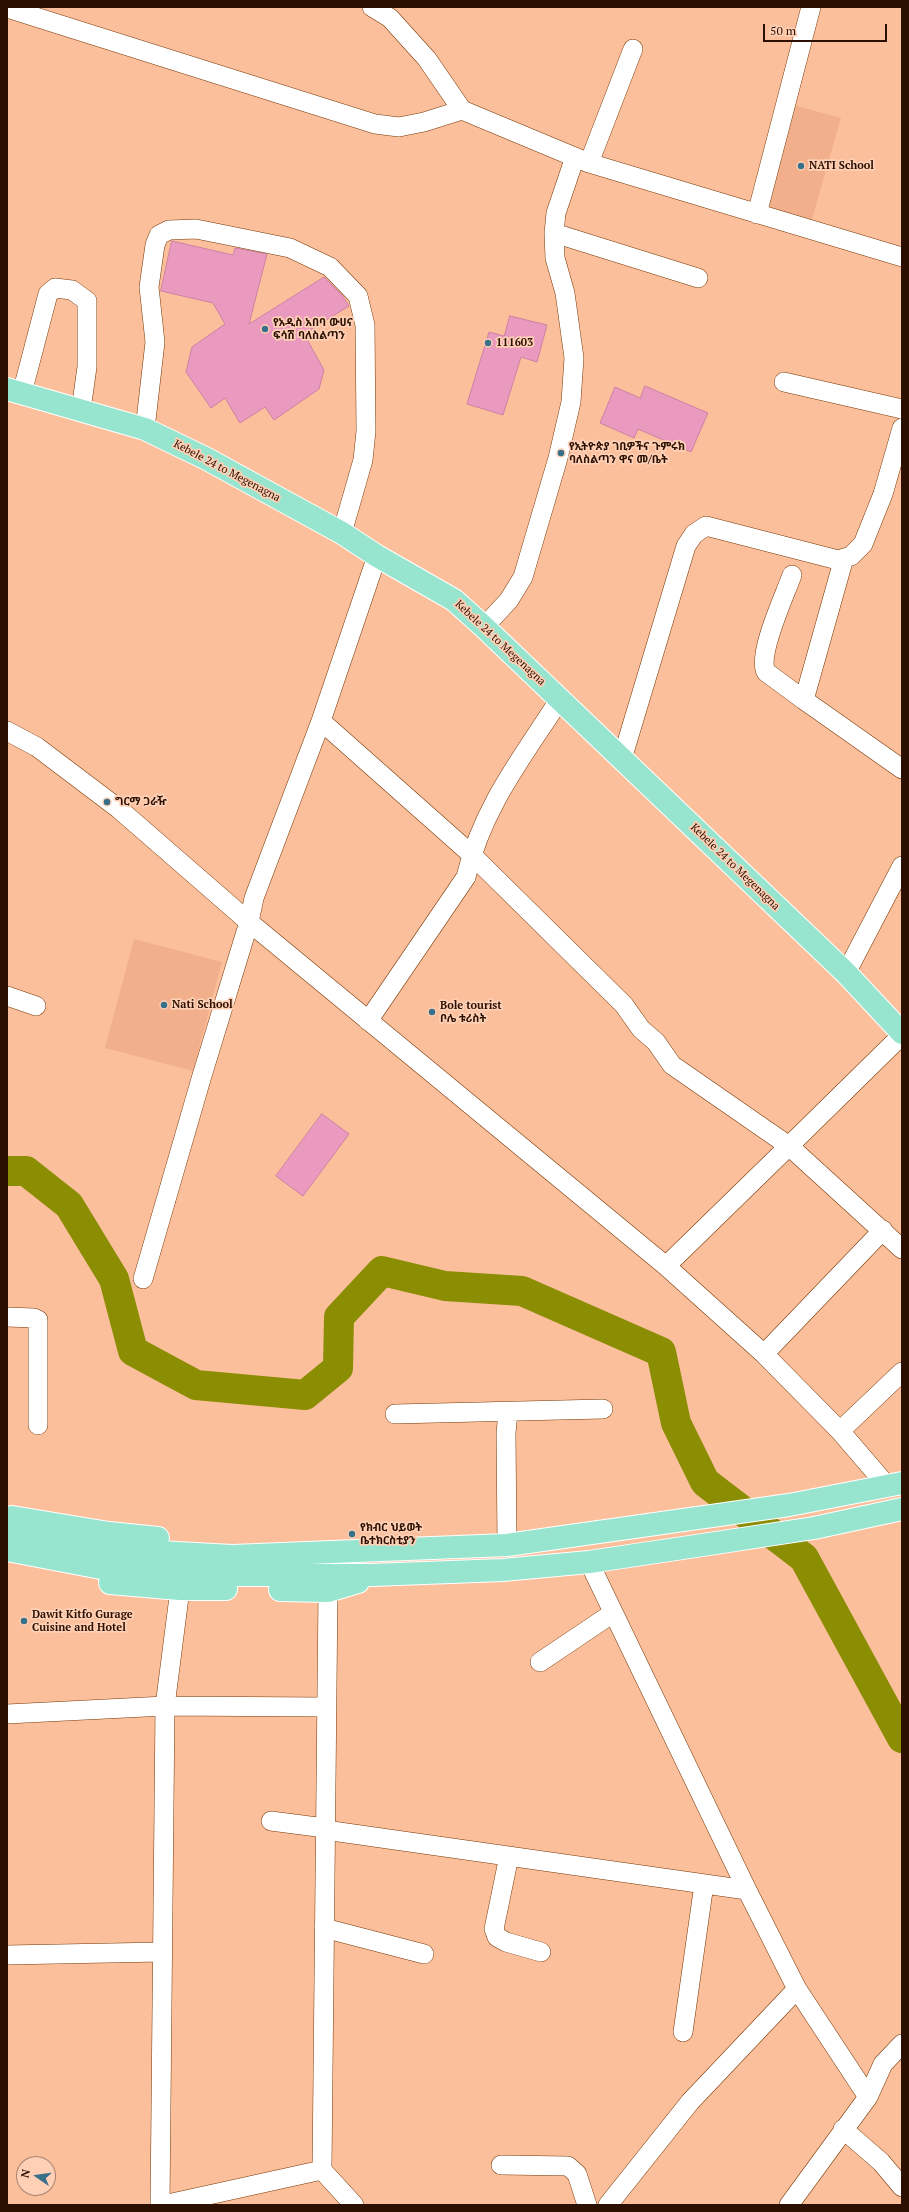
<!DOCTYPE html>
<html>
<head>
<meta charset="utf-8">
<style>
  body { margin:0 }
  #map { position:relative; width:909px; height:2212px; overflow:hidden; background:#fcbf9c; font-family:"PT Serif",serif }
  canvas { display:block }
  .frame { position:absolute; inset:0; border:8px solid #2b1001; pointer-events:none }
  .north { position:absolute; left:16px; top:2156px; width:40px; height:40px; box-sizing:border-box; background:#ffd0b6; border:1px solid #aa836e; border-radius:50%; rotate:283deg; font-size:11px; font-weight:700; line-height:16px; text-align:center; color:#2b1001 }
  .north::after { content:''; display:block; margin:auto; width:14px; height:18px; background:#38708a; clip-path:polygon(50% 0,100% 100%,50% 72%,0 100%) }
  .scale { position:absolute; left:763px; top:24px; width:124px; height:18px; box-sizing:border-box; border:2px solid #2b1001; border-top:0; padding-left:5px; font-size:12px; line-height:14px; white-space:nowrap; color:#2b1001; -webkit-text-stroke:3px #ffd0b6; paint-order:stroke }
</style>
</head>
<body>
<div id="map">
<canvas width="909" height="2212"></canvas>
<div class="frame"></div>
<div class="north">N</div>
<div class="scale">50 m</div>
</div>
<script>
const g = document.querySelector('canvas').getContext('2d');
g.lineJoin = 'round';
function paint(path, color) { g.fillStyle = color; g.fill(path, 'evenodd'); }
function trace(path, color, width, dash) { g.strokeStyle = color; g.lineWidth = width; g.lineCap = dash ? 'butt' : 'round'; g.setLineDash(dash || []); g.stroke(path); }
function label(font, color, halo, rows, align = 'center') {
  g.font = font + ' "PT Serif","Noto Sans Ethiopic",serif'; g.lineWidth = 3.5; g.setLineDash([]); g.textBaseline = 'middle'; g.strokeStyle = halo; g.fillStyle = color; for (const [text, x, y, turn = 0] of rows) {
    g.save(); g.translate(x, y); g.rotate((+turn || 0) * Math.PI / 180); g.textAlign = isNaN(turn) ? turn : align; if (halo) g.strokeText(text, 0, 0); g.fillText(text, 0, 0); g.restore();
  }
}
const built = new Path2D(`
  M790 104 841 118 810 226 763 213Z
  M134 939 222 962 193 1071 105 1048Z`);
const river = new Path2D(`
  M7 1171H26L69 1205 114 1279 133 1351 196 1385 305 1395 338 1368 339 1317 382 1271 445 1286 522 1291 661 1352 676 1423 705 1482 804 1558 902 1738`);
const building = new Path2D(`
  M172 241 233 255 235 248 267 254 249 324 324 277 342 295 349 306 304 334 324 370 319 389 274 420 265 407 240 423 225 398 211 408 186 372 192 347 225 324 213 303 161 291Z
  M510 316 547 325 537 362 521 357 503 415 467 404 489 332 504 336Z
  M645 386 708 413 691 452 638 429 634 438 600 423 615 387 640 398Z
  M322 1114 349 1134 303 1196 276 1176Z`);
const minor = new Path2D(`
  M372 7 390 18 427 59 462 110 589 163 902 257
  M7 8 375 124 399 127 424 122 462 110
  M589 163 633 49
  M757 214 811 7
  M554 233 698 278
  M784 382 902 409
  M22 393 48 294 55 288 72 290 87 301V367L81 410
  M145 429 155 342 149 287 155 245 159 235 169 230 196 229 290 248 330 267 358 296 365 325 366 431 363 460 342 533
  M844 558 804 700 902 769
  M792 575C785 595 757 654 766 672L804 700
  M484 627 509 600 523 577 558 458 571 402 574 358 565 293 555 258 554 233 556 213 575 157
  M321 721 471 854 624 1005 641 1029 656 1042 672 1065 789 1146 902 1035
  M7 731 37 747 119 809 249 922 666 1266 764 1354 840 1431 888 1487
  M622 759 686 546 694 534 706 526 838 560 851 556 863 544 883 494 902 428
  M846 973 902 866
  M7 996 36 1006
  M368 1021 466 877C482 808 522 758 560 699
  M666 1266 789 1146 902 1249
  M143 1279 201 1079 249 922 254 898 321 721 377 556
  M7 1317 34 1318 38 1320V1425
  M764 1354 883 1230
  M395 1414 603 1409
  M840 1431 902 1372
  M507 1545 506 1433 508 1412
  M589 1562 747 1890 797 1989 868 2097
  M328 1591 322 2170 354 2205
  M540 1662 613 1613
  M7 1714 165 1706 325 1707
  M271 1821 325 1828
  M325 1830 747 1890
  M509 1856 494 1929 497 1937 506 1942 541 1952
  M324 1928 424 1954
  M7 1955 161 1952
  M683 2032 704 1884
  M843 2129 881 2162 902 2187
  M501 2165 568 2166 577 2174 587 2205
  M160 2205 165 1706 180 1589
  M163 2205 322 2170
  M608 2205 690 2102 797 1989
  M789 2205 868 2097 883 2064 902 2044`);
const major = new Path2D(`
  M7 389 145 429 207 459 342 533 377 556 454 600 484 627 846 973 902 1033
  M12 1517 109 1533 158 1538
  M7 1531 104 1549 232 1556 507 1545 789 1505 902 1483
  M7 1550 101 1568 231 1575H372L503 1570 589 1562 696 1546 814 1528 902 1509
  M110 1583 180 1589H226
  M280 1590 328 1591 358 1582`);
const markers = [
  [801,166,4,"#38708a"],
  [265,329,4,"#38708a"],
  [488,343,4,"#38708a"],
  [561,453,4,"#38708a"],
  [107,802,4,"#38708a"],
  [164,1005,4,"#38708a"],
  [432,1012,4,"#38708a"],
  [352,1534,4,"#38708a"],
  [24,1621,4,"#38708a"]
];
const poiNames = [
  ["NATI School",809,166],
  ["የአዲስ አበባ ውሀና",273,323],
  ["ፍሳሽ ባለስልጣን",273,336],
  ["111603",496,343],
  ["የኢትዮጵያ ገቢዎችና ጉምሩክ",569,447],
  ["ባለስልጣን ዋና መ/ቤት",569,460],
  ["ግርማ ጋራዥ",115,802],
  ["Nati School",172,1005],
  ["Bole tourist",440,1006],
  ["ቦሌ ቱሪስት",440,1019],
  ["የክብር ህይወት",360,1528],
  ["ቤተክርስቲያን",360,1541],
  ["Dawit Kitfo Gurage",32,1615],
  ["Cuisine and Hotel",32,1628]
];
const streetNames = [
  ["Kebele 24 to Megenagna",227,471,28],
  ["Kebele 24 to Megenagna",500,643,43],
  ["Kebele 24 to Megenagna",735,867,44]
];
paint(built, '#f1b08b');
trace(river, '#8b8d02', 30);
paint(building, '#ea9abe');
trace(building, '#cd80a4', 1);
trace(minor, '#773704', 20);
trace(major, '#fff', 24);
trace(minor, '#fff', 19);
trace(major, '#97e5cf', 22);
for (const [x, y, r, color] of markers) { const dot = new Path2D(); dot.arc(x, y, r, 0, 2 * Math.PI); g.fillStyle = color; g.fill(dot); trace(dot, '#ffd0b6', 1.5); }
label('bold 11px', '#2b1001', '#ffd0b6', poiNames, 'left');
label('11px', '#2b1001', '#ffd0b6', streetNames);
</script>
</body>
</html>
